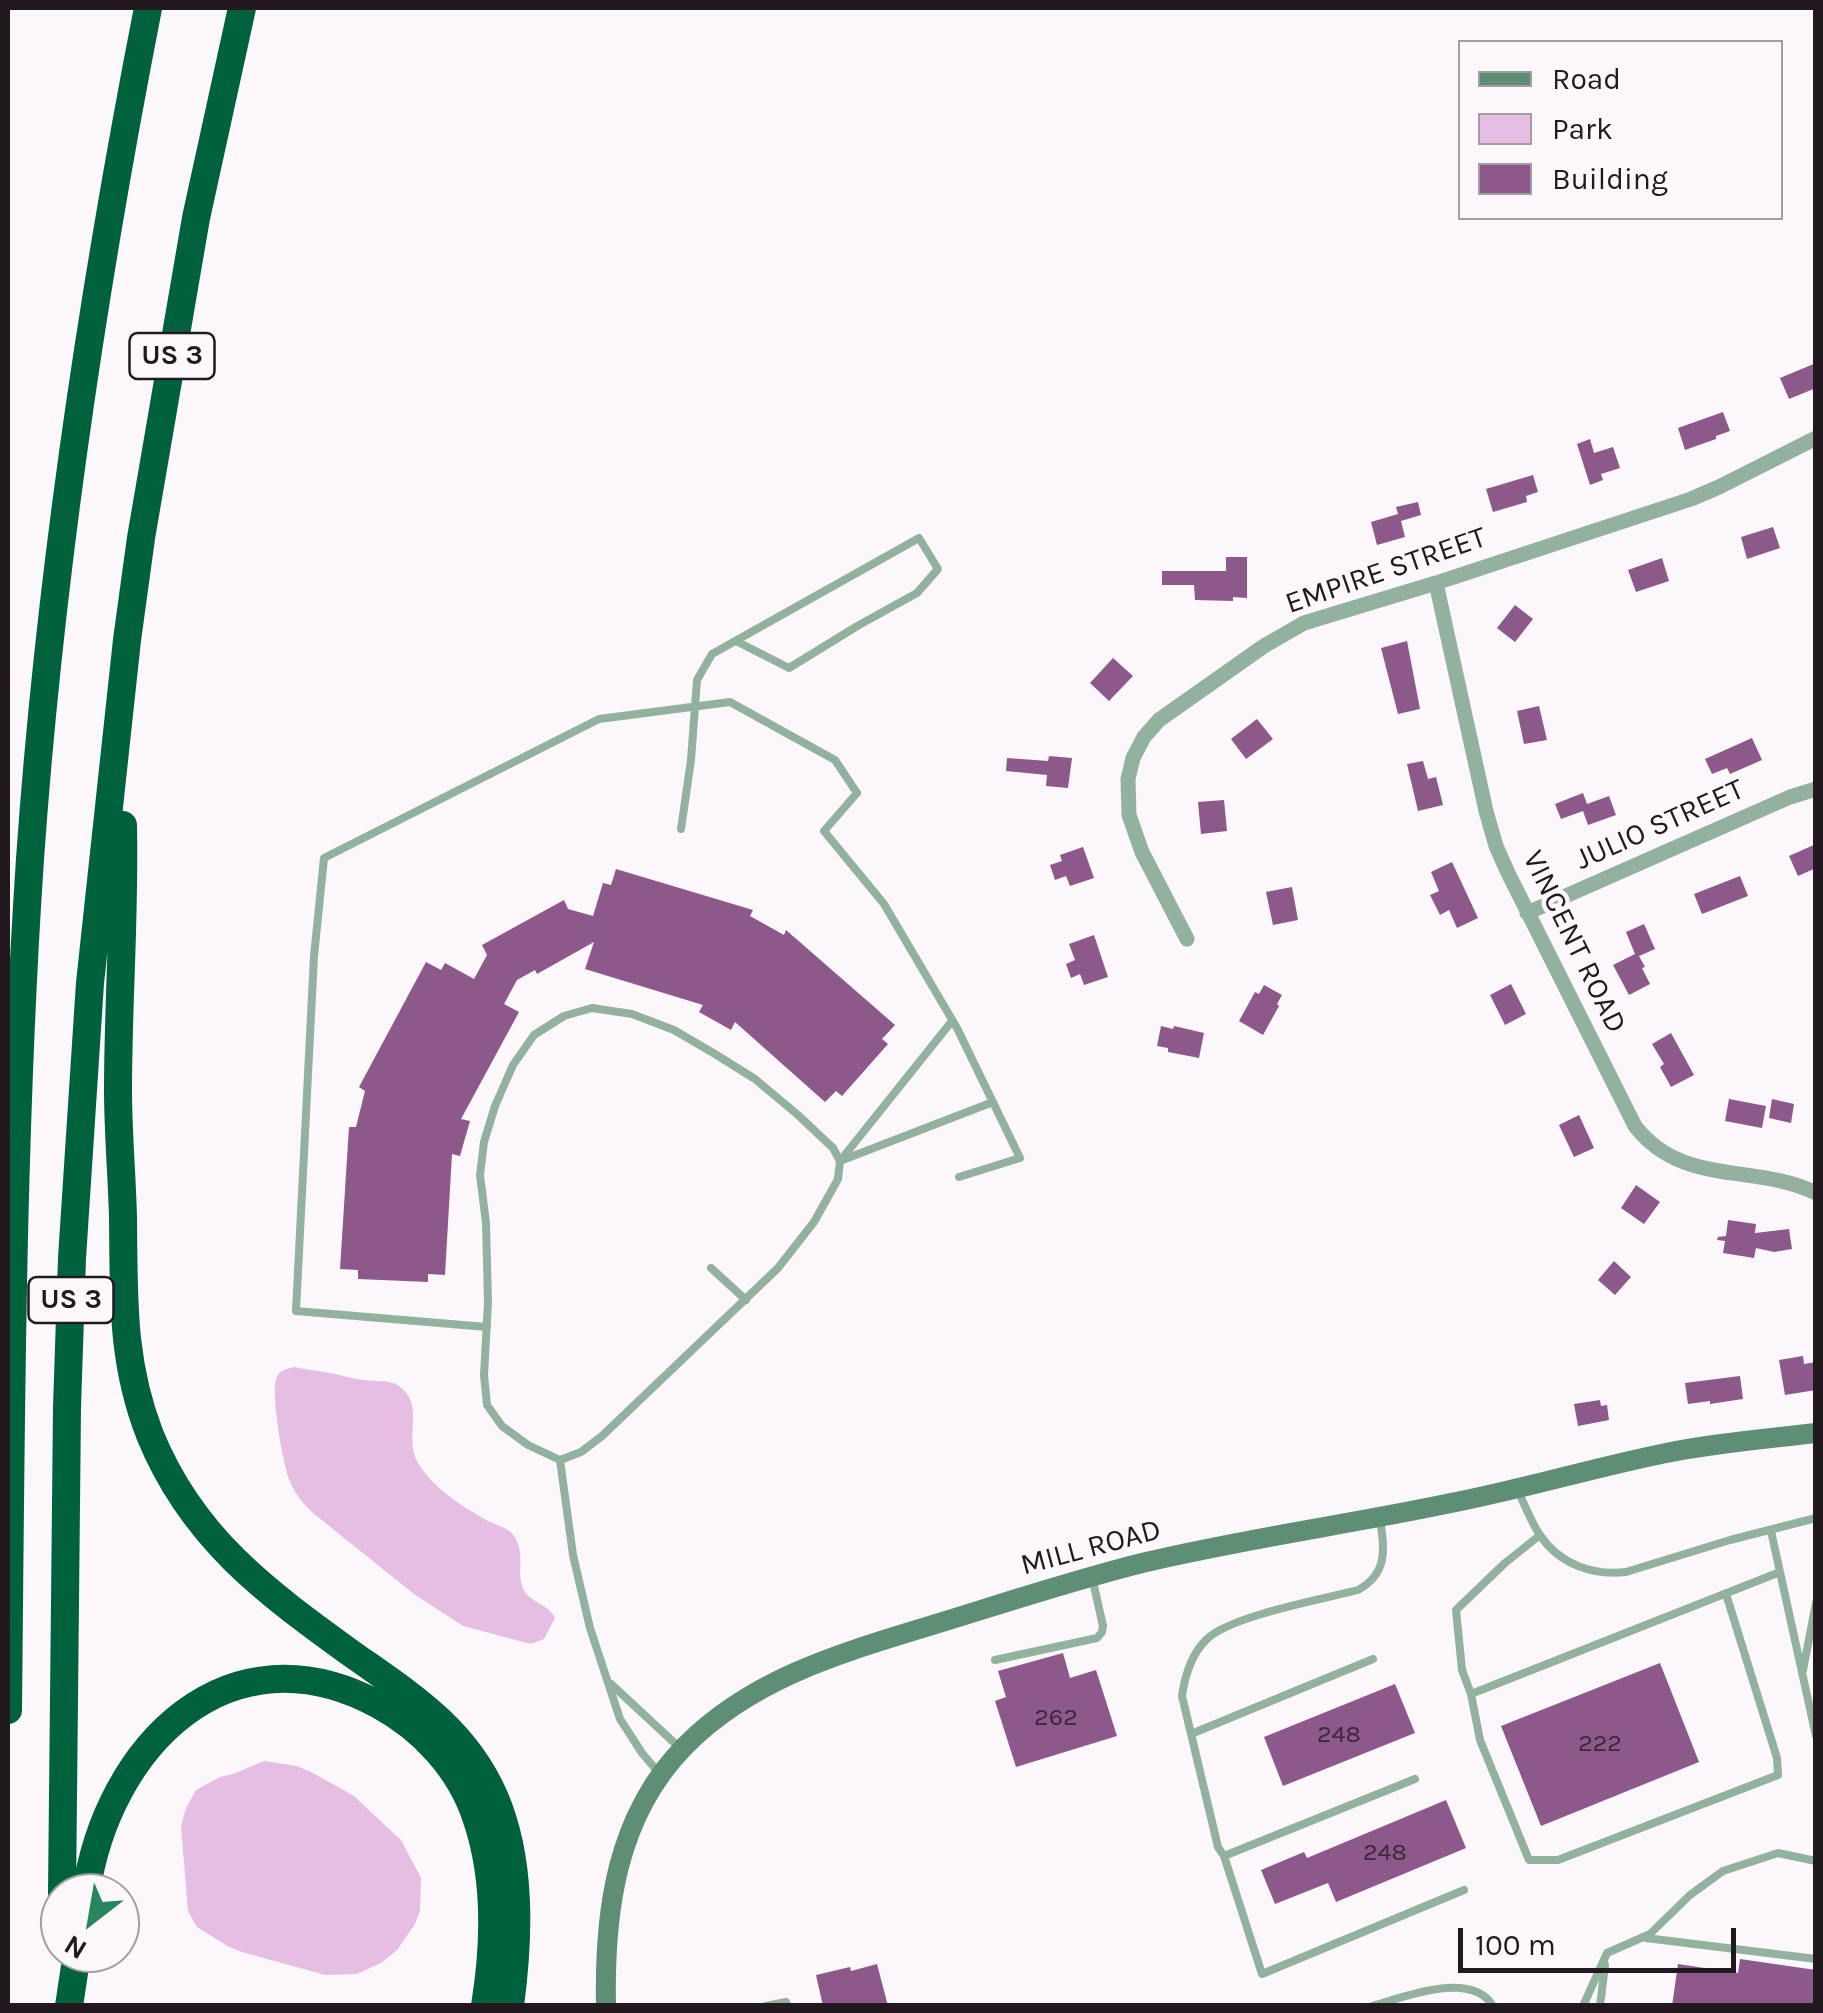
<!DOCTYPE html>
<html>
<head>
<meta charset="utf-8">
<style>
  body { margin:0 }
  #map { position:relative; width:1823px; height:2013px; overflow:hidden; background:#fcf7fb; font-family:Karla,sans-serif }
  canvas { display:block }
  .frame { position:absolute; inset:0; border:10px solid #211820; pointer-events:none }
  .legend { position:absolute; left:1458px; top:40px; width:325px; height:180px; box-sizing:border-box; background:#fcf7fb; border:2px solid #a49ea3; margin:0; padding:12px 18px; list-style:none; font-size:30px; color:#211820 }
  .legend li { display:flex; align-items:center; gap:20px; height:50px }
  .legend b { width:50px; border:2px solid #a49ea3 }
  .north { position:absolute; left:40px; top:1873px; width:100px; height:100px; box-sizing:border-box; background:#fcf7fb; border:2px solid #a49ea3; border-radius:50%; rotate:211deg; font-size:28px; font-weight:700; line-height:40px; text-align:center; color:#211820 }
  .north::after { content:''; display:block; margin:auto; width:35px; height:45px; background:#29855b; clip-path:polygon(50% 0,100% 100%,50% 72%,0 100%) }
  .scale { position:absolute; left:1458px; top:1928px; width:278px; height:45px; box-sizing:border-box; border:5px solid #211820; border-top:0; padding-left:12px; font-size:30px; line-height:35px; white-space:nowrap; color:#211820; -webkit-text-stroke:8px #fcf7fb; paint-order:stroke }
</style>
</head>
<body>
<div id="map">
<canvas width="1823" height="2013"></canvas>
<div class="frame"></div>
<ul class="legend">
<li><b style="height:12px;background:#5e8f74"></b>Road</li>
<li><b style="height:28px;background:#e6bee3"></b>Park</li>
<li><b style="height:28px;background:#8d588a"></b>Building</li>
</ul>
<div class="north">N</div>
<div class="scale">100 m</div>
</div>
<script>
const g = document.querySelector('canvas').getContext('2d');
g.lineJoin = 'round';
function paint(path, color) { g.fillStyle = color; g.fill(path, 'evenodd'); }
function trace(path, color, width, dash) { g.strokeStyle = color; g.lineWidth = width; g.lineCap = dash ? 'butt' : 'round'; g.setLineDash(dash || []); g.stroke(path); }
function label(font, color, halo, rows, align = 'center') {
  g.font = font + ' Karla,sans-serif'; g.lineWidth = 9; g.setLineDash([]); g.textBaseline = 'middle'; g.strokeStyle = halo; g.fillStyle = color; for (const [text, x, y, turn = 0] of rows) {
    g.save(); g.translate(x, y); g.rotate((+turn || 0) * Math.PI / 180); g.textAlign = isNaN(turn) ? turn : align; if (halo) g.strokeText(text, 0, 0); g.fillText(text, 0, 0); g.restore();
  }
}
const green = new Path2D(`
  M295 1367C305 1370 314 1370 325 1372 337 1374 349 1378 362 1380 374 1382 389 1379 399 1386 426 1405 403 1437 418 1463 433 1488 463 1507 488 1521 496 1525 509 1528 514 1536 526 1553 516 1573 523 1588 529 1603 548 1603 555 1618L544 1639 531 1644 463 1626 414 1594 313 1513C303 1504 295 1494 290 1481 283 1466 271 1394 276 1379 279 1370 286 1369 295 1367Z
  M264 1761 297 1766 311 1772 354 1796 374 1815 401 1840 421 1878 420 1911 415 1924 397 1950 381 1963 357 1974 325 1975 242 1952 229 1947 197 1927 188 1911 181 1826 186 1808 196 1790 220 1777 233 1774Z`);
const building = new Path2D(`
  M1816 363V388L1789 399 1780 378Z
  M1723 412 1730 431 1716 436V439L1685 450 1678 428Z
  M1590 439 1594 453 1613 447 1620 468 1601 474 1603 480 1590 485 1577 444Z
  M1533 475 1538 492 1526 496 1527 502 1493 512 1486 489Z
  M1418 502 1421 515 1401 521 1405 537 1377 545 1371 522 1398 514 1396 507Z
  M1773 527 1780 548 1747 559 1741 537Z
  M1226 557H1247V598L1233 597V601L1195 600 1194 585H1162V571H1226Z
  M1662 558 1669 581 1636 592 1628 570Z
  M1515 605 1533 619 1515 642 1497 628Z
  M1407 641 1420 709 1398 714 1381 648Z
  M1113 658 1133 676 1109 701 1090 683Z
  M1539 706 1547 740 1524 744 1517 711Z
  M1257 719 1273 739 1246 759 1231 739Z
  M1752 738 1762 760 1730 774 1727 768 1712 774 1705 759Z
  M1049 756 1072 758 1068 788 1046 786 1047 775 1006 771 1007 758 1048 761Z
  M1423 761 1428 779 1436 777 1443 805 1418 811 1407 764Z
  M1583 793 1587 804 1609 796 1616 815 1588 825 1583 811 1561 819 1555 804Z
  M1224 800 1227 831 1201 834 1198 802Z
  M1816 844V868L1798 876 1789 856Z
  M1083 847 1094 878 1070 886 1066 876 1055 880 1050 865 1062 861 1060 855Z
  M1452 862 1478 918 1457 928 1449 910 1440 915 1430 895 1439 891 1431 872Z
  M616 869 753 910 750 916 784 935 786 930 895 1025 882 1039 888 1044 842 1096 836 1091 825 1102 735 1022 731 1030 699 1012 703 1005 585 969 594 942 537 974 535 970 517 980 504 1004 519 1012 461 1119 470 1121 460 1156 452 1154 445 1275 428 1274V1282L358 1279V1270L340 1269 349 1127H356L365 1091 359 1087 426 962 441 970 445 963 474 979 487 955 482 945 564 900 568 909 593 916 603 883 611 885Z
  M1740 876 1748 896 1702 914 1694 894Z
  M1292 887 1298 920 1273 925 1266 892Z
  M1644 924 1655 949 1639 956 1645 967 1642 968 1650 984 1629 995 1613 965 1635 954 1626 932Z
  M1094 935 1108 977 1084 985 1080 974 1071 978 1066 964 1075 960 1069 944Z
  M1511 984 1526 1014 1505 1025 1490 995Z
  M1264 985 1282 995 1277 1004 1279 1006 1263 1035 1239 1021 1255 992 1259 994Z
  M1161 1026 1173 1029 1174 1026 1204 1033 1199 1058 1168 1052V1048L1157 1046Z
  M1671 1033 1694 1075 1671 1087 1660 1067 1664 1064 1652 1044Z
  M1729 1099 1766 1106 1762 1128 1725 1121Z
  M1772 1099 1794 1104 1791 1123 1769 1118Z
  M1579 1115 1594 1148 1574 1157 1559 1125Z
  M1636 1185 1660 1202 1644 1224 1621 1208Z
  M1728 1220 1756 1224 1755 1233 1789 1229 1792 1249 1774 1252 1756 1248 1754 1258 1723 1253 1725 1241 1717 1240 1718 1237 1726 1236Z
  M1614 1261 1631 1277 1615 1295 1598 1280Z
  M1803 1356 1804 1364 1816 1362V1390L1785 1395 1779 1360Z
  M1740 1376 1743 1399 1710 1404V1401L1688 1404 1685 1383Z
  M1600 1400 1601 1406 1607 1405 1609 1420 1578 1426 1574 1404Z
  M1063 1653 1070 1678 1096 1670 1117 1736 1016 1767 995 1701 1006 1697 998 1671Z
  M1660 1663 1699 1762 1541 1826 1501 1726Z
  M1395 1684 1415 1733 1283 1786 1264 1737Z
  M1446 1800 1466 1848 1336 1902 1328 1883 1275 1904 1261 1870 1304 1852 1307 1858Z
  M1740 1959 1816 1970V2006H1672L1678 1964 1738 1973Z
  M877 1964 888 2006H823L816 1975 850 1967 851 1971Z`);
const lane = new Path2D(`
  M681 829 691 760 697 680 712 654 919 538 938 569 917 593 859 625 789 668 736 641
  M952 1021 840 1161 993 1102
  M711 1268 746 1300
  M487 1327 296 1311 314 956 324 858 599 719 730 702 835 760 857 793 824 831 884 904 957 1028 1020 1158 959 1177
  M560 1460 581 1452 602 1436 778 1268 814 1222 838 1179 840 1161 833 1148 798 1115 755 1079 715 1054 674 1030 632 1014 592 1008 564 1016 534 1035 513 1065 495 1106 484 1142 480 1175 486 1223 488 1302 484 1375 487 1405 502 1426 528 1445 560 1460 573 1555 590 1628 620 1719 642 1753 658 1772
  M1518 1491C1525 1505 1531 1522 1540 1535 1559 1564 1593 1576 1626 1572L1730 1540 1816 1518
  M1380 1518C1384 1548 1389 1573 1358 1590 1323 1599 1230 1616 1207 1639 1191 1654 1185 1675 1182 1696L1218 1847 1224 1856 1262 1974 1464 1890
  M1771 1531 1816 1736
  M1726 1594 1777 1758 1778 1775 1558 1860H1529L1480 1740 1471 1694 1780 1572
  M995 1660 1097 1638 1102 1632 1103 1626 1092 1577
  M1803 1670 1816 1603
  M611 1684 681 1749
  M1471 1694 1462 1670 1456 1610 1505 1563 1540 1535
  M1191 1734 1373 1659
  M1224 1856 1415 1779
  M1646 1938 1816 1959
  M766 2006 786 2002 787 2006
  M1372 2006C1405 1997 1471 1970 1493 2006
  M1583 2006 1607 1953 1650 1934 1690 1895 1723 1871 1778 1853 1816 1861
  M1600 2006 1605 1965`);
const street = new Path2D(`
  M1436 583 1486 811 1496 846 1508 873 1635 1126C1682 1187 1754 1163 1816 1193
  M1527 913 1790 797 1816 789
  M1187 939 1142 852 1129 815 1128 779 1133 758 1144 737 1159 720 1264 646 1304 623 1436 583 1691 499 1719 487 1816 438`);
const secondary = new Path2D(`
  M606 2006C604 1912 616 1816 685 1746 754 1676 848 1651 939 1623 1007 1602 1074 1580 1142 1563 1242 1539 1345 1525 1446 1504 1520 1490 1592 1468 1666 1453 1715 1443 1766 1439 1816 1433`);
const highway = new Path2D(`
  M123 825C125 913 118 1002 118 1090 118 1133 122 1176 123 1218 124 1296 121 1361 150 1435 192 1538 265 1591 352 1654 410 1695 464 1728 494 1796 522 1860 519 1938 510 2006
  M8 1710C11 1426 11 1142 30 859 50 573 93 289 148 8
  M62 1893 67 1407 72 1258 90 983 127 640 141 538 196 218 242 8
  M86 1893C107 1747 228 1623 379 1705 423 1729 460 1769 476 1817 497 1877 495 1944 485 2006
  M69 2006 77 1953`);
const numberNames = [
  ["262",1056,1718],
  ["248",1339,1735],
  ["222",1600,1744],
  ["248",1385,1853]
];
const shields = [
  [172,356,85],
  [71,1300,85]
];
const shieldNames = [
  ["US 3",172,356],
  ["US 3",71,1300]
];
const streetNames = [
  ["EMPIRE STREET",1386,571,-19],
  ["JULIO STREET",1660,825,-24],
  ["VINCENT ROAD",1574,942,64],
  ["MILL ROAD",1091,1548,-15]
];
paint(green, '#e6bee3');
paint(building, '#8d588a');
trace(lane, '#92b29f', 8);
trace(street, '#92b29f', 15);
trace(secondary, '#5e8f74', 20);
trace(highway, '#00613d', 28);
label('25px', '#3c283a', null, numberNames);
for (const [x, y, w] of shields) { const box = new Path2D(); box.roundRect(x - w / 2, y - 23, w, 46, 8); g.fillStyle = '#fcf7fb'; g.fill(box); trace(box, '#211820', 2.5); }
label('bold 28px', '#211820', null, shieldNames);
label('30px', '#211820', '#fcf7fb', streetNames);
</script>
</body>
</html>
